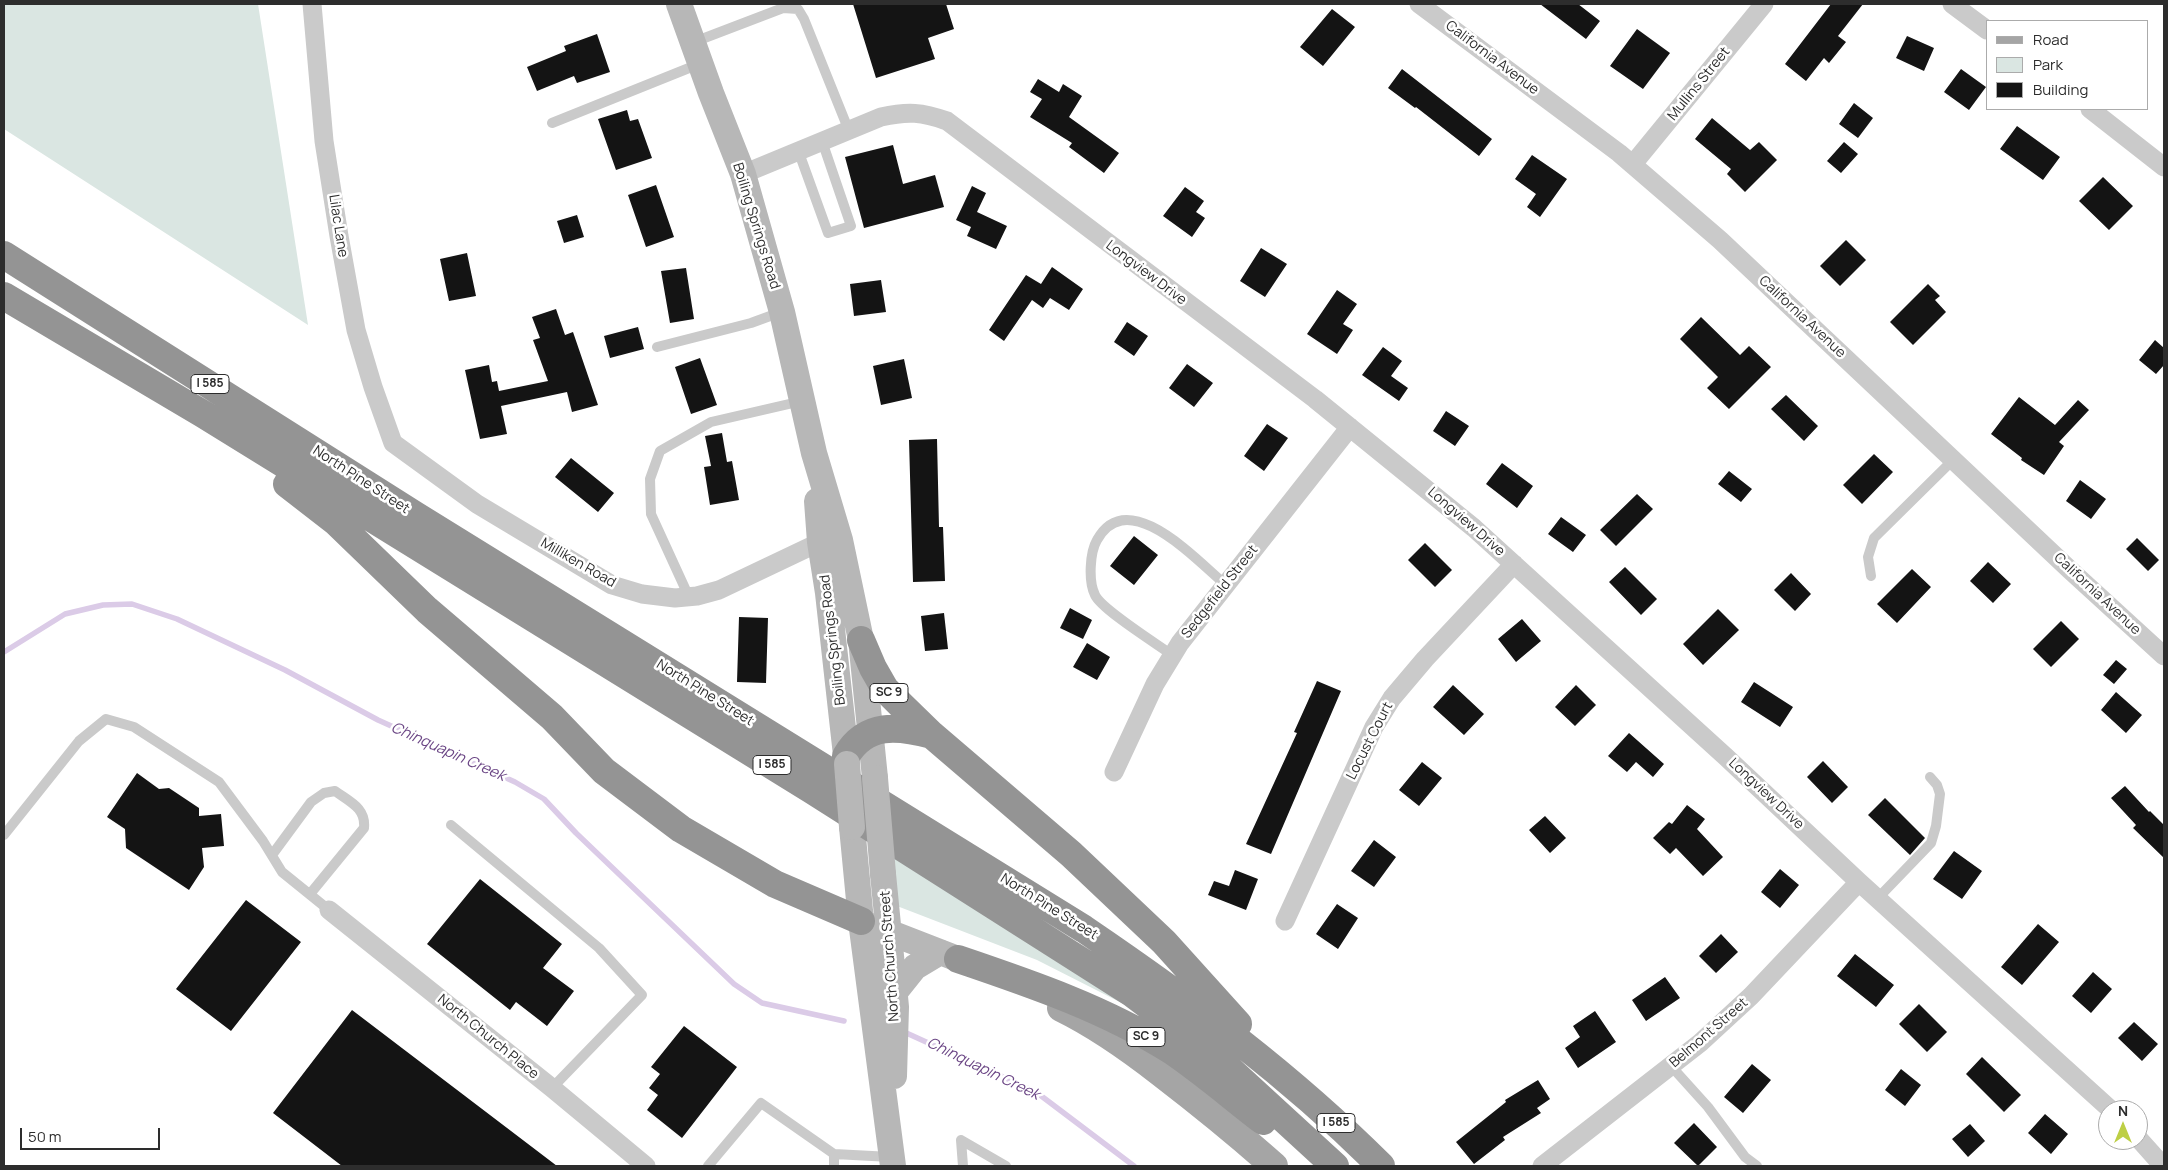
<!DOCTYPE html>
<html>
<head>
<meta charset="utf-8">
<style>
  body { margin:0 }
  #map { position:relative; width:2168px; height:1170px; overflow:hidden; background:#fff; font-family:Manrope,sans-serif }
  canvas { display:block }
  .frame { position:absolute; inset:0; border:5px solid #2d2d2d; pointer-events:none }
  .legend { position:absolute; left:1986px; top:20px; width:162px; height:90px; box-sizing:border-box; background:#fff; border:1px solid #ababab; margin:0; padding:6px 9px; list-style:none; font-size:15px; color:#2d2d2d }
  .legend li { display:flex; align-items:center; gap:10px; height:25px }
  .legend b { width:25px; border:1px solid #ababab }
  .north { position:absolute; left:2098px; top:1100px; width:50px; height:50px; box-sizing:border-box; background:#fff; border:1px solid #ababab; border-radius:50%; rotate:0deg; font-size:14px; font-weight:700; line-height:20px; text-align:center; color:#2d2d2d }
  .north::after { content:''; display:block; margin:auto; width:18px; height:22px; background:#bdcf45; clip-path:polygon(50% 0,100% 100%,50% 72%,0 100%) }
  .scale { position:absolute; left:20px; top:1128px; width:140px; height:22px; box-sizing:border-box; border:2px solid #2d2d2d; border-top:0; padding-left:6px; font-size:15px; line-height:18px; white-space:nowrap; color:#2d2d2d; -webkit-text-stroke:4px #fff; paint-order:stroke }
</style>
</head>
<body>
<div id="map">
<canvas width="2168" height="1170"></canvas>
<div class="frame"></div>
<ul class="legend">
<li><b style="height:6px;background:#a5a5a5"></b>Road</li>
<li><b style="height:14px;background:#dae6e2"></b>Park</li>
<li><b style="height:14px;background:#141414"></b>Building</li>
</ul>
<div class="north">N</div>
<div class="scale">50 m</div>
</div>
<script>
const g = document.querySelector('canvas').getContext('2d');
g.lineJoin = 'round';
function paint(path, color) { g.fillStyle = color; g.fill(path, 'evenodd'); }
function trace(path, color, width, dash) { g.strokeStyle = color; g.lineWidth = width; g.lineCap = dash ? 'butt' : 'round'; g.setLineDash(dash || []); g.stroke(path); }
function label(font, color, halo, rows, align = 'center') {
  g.font = font + ' Manrope,sans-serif'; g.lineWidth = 5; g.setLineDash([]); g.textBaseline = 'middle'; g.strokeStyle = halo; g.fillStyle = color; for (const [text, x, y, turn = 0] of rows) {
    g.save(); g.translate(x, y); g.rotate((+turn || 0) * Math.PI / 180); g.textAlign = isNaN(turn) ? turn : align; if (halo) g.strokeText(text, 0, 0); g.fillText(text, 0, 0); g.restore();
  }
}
const green = new Path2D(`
  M4 4H258L308 325 4 129Z
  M890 843 1169 1027 1037 960 897 906Z`);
const stream = new Path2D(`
  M4 652 65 614 103 605 132 604 177 619 285 670 378 720 515 782 544 799 576 833 734 984 762 1003 844 1021
  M902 1031 1036 1092 1134 1166`);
const building = new Path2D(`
  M853 4H946L954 29 928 38 935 59 876 78Z
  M1540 4H1578L1600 21 1586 39Z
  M1831 4H1863L1838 36 1846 42 1829 63 1824 58 1806 81 1785 64Z
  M1332 9 1355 27 1323 66 1300 47Z
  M1637 29 1670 53 1643 89 1610 66Z
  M597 34 610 72 577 83 574 76 537 91 527 67 566 51 564 46Z
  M1907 36 1934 48 1924 71 1896 58Z
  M1402 69 1492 139 1479 156 1416 107 1415 108 1388 88Z
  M1961 69 1986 87 1969 110 1944 92Z
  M1038 79 1059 92 1063 84 1082 96 1069 117 1119 153 1104 173 1069 147 1072 143 1030 117 1042 99 1030 92Z
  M1854 103 1873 118 1858 138 1839 124Z
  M627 110 630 121 638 119 652 158 616 170 598 119Z
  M1712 118 1750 150 1759 142 1777 160 1745 192 1727 174 1731 169 1695 139Z
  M2017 126 2060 157 2043 180 2000 149Z
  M1844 142 1858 154 1841 173 1827 161Z
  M893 145 903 184 935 175 944 207 864 228 845 157Z
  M1532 155 1567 179 1540 217 1527 207 1536 194 1515 179Z
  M2103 177 2133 206 2109 230 2079 201Z
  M656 185 674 237 646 247 628 195Z
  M972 186 986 193 977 212 1007 226 996 249 967 236 971 227 956 220Z
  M1185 187 1204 201 1196 212 1205 218 1192 237 1163 216Z
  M577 215 584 237 564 243 557 221Z
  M1846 240 1866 260 1840 286 1820 266Z
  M1261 248 1287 264 1265 297 1240 281Z
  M467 253 476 296 449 301 440 259Z
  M1052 267 1083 289 1069 310 1050 298 1043 308 1032 300 1004 341 989 330 1026 275 1041 284Z
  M686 268 694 319 670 323 661 271Z
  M881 280 886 312 854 316 850 284Z
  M1928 284 1940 296 1935 300 1946 312 1913 345 1890 322Z
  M1337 290 1357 304 1343 324 1353 330 1337 354 1307 334Z
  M556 309 565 335 573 332 598 405 572 412 567 392 501 406 507 434 480 439 465 370 489 365 492 382 497 381 499 391 548 381 533 340 540 338 532 317Z
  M1701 317 1740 355 1749 346 1771 367 1729 409 1707 388 1718 377 1680 339Z
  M1127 322 1148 336 1134 356 1114 342Z
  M638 327 644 349 610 358 604 336Z
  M2155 340 2164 348V365L2156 374 2139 360Z
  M1383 347 1402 361 1391 376 1408 388 1399 401 1362 375Z
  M700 358 717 405 691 414 675 367Z
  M904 359 912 398 881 405 873 366Z
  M1187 364 1213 383 1194 407 1169 388Z
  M1786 395 1818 426 1804 441 1771 409Z
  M2019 397 2055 425 2078 400 2089 410 2059 442 2064 446 2044 475 2021 460 2022 458 1991 434Z
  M1446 411 1469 426 1455 446 1433 431Z
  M1267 424 1288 438 1264 471 1244 456Z
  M722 433 727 462 732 461 739 500 710 505 704 467 711 466 705 436Z
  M937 439 939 527H943L945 581 913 582 909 440Z
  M1874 454 1893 472 1862 504 1843 485Z
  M571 458 614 493 598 512 555 477Z
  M1502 463 1533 486 1517 508 1486 484Z
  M1729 471 1752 489 1741 502 1718 484Z
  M2080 480 2106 499 2091 519 2066 501Z
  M1637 494 1653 509 1616 546 1600 530Z
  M1561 517 1586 535 1573 552 1548 534Z
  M1134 536 1158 555 1134 585 1110 566Z
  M2137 538 2159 560 2148 571 2126 549Z
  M1425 543 1452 570 1435 587 1408 560Z
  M1988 562 2011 584 1993 603 1970 581Z
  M1625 567 1657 599 1641 615 1609 582Z
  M1912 569 1931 587 1897 623 1877 604Z
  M1791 573 1811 594 1795 611 1774 590Z
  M1070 608 1092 620 1083 639 1060 628Z
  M1718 609 1739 630 1703 665 1683 644Z
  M944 613 948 649 925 651 921 616Z
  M739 617 768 618 766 683 737 682Z
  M1522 619 1541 641 1516 662 1498 639Z
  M2061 621 2079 639 2051 667 2033 649Z
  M1087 643 1110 657 1097 680 1073 667Z
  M2116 660 2127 669 2114 684 2103 675Z
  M1317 681 1341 691 1271 854 1246 844 1297 733 1294 732Z
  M1754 682 1793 707 1780 727 1741 702Z
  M1453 685 1484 714 1464 735 1433 707Z
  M1576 685 1596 705 1575 726 1555 707Z
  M2116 692 2142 715 2126 733 2101 710Z
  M1629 733 1664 764 1653 777 1636 762 1627 772 1608 756Z
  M1823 761 1848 787 1832 803 1807 777Z
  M1422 762 1442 778 1419 806 1399 790Z
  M137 773 159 789 169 788 199 808V816L221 814 224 846 202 848 204 867 189 890 126 848 125 829 107 817Z
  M2125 786 2149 812 2150 811 2164 825V858L2133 828 2136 825 2111 798Z
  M1885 798 1925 838 1910 855 1868 815Z
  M1687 805 1705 819 1697 829 1723 857 1703 876 1676 848 1670 854 1653 838 1669 822 1672 824Z
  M1545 816 1566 838 1550 853 1529 830Z
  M1374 840 1396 857 1374 887 1351 871Z
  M1954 851 1982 871 1962 899 1933 879Z
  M1780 869 1799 885 1780 908 1761 892Z
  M1235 870 1258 879 1246 910 1208 895 1214 881 1229 886Z
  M480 879 562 944 543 968 574 991 547 1026 516 1002 510 1010 427 944Z
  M246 900 301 942 231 1031 176 989Z
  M1337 904 1358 918 1338 949 1316 934Z
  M2038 924 2059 942 2022 985 2001 967Z
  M1721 934 1738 952 1716 973 1699 956Z
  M1855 954 1894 985 1876 1007 1837 976Z
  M2093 972 2112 989 2091 1013 2072 996Z
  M1665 977 1680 998 1646 1021 1632 1000Z
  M1919 1004 1947 1032 1927 1052 1899 1024Z
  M352 1010 557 1166H342L273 1113Z
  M1595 1011 1616 1042 1578 1068 1565 1048 1580 1037 1573 1026Z
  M2134 1022 2158 1044 2142 1061 2118 1038Z
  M684 1026 737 1067 682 1138 647 1110 658 1095 649 1088 660 1074 651 1067Z
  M1982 1057 2021 1095 2004 1112 1966 1074Z
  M1752 1064 1771 1080 1743 1113 1724 1097Z
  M1901 1069 1921 1085 1905 1106 1885 1090Z
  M1538 1080 1550 1099 1537 1108 1541 1113 1503 1137 1505 1140 1474 1164 1456 1142 1506 1102 1505 1100Z
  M2045 1114 2068 1134 2051 1154 2028 1133Z
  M1694 1123 1717 1147 1698 1166 1674 1143Z
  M1970 1124 1985 1141 1968 1157 1952 1139Z`);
const lane = new Path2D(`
  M694 42 783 8 798 9 804 19 849 131
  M552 123 699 64
  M798 150 828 233 851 226 822 141
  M657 347 751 323 781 312
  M1871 576 1868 557 1874 538 1953 460
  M689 597 651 514 650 479 660 451 711 422 802 401
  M1172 655C1157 644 1101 609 1095 595 1088 581 1090 552 1097 540 1128 484 1197 561 1226 585
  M451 825 599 948 642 995 552 1088
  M4 835 79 741 106 719 134 727 219 782 263 841 282 872 329 910
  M272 855 311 802 324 793 335 791C350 802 366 808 364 828L310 894
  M1877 899 1931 843 1936 826 1940 794 1937 785 1930 777
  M1671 1066 1708 1107 1745 1157 1757 1166
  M961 1140 1006 1166
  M961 1140 963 1166
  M708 1166 761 1103 834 1154
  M834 1166V1154L891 1157`);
const street = new Path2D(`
  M312 4 324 141 339 236 356 330 373 387 393 443 477 504 612 585 642 594 675 598 697 596 719 590 820 542 831 541
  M1419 4 1619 153 1720 240 2070 570 2164 656
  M1952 4 1987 30
  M2090 109 2164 167
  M1633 164 1764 4
  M743 174 881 117C908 111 922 112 947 121L1315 399 1474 528 1726 757 1859 882 2111 1110
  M1114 772 1155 684 1180 643 1350 427
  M329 910 552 1088 646 1166
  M1285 921 1374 727 1392 698 1425 659 1514 564
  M2138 1138 2163 1166
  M1542 1166 1700 1043 1751 996 1859 882`);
const secondary = new Path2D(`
  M679 4 711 93 743 174 782 312 814 453 840 540 861 640 875 778
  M817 501 820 542 828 593 847 764
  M852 827 861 921 893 1166
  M883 874 896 1007 894 1076
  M873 926 958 959
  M895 992 915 967 940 952`);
const primary = new Path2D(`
  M1061 1008C1098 1026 1130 1049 1162 1074 1201 1104 1238 1134 1274 1166`);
const highway = new Path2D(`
  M4 255 415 515 1084 929C1190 1001 1291 1076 1381 1166
  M4 296 203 414 812 790 1133 994 1214 1055 1335 1166
  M287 484 336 522 427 610 552 717 604 771 681 829 775 884 861 921
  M861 640 873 668 885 689 902 706 932 735 1071 854 1164 942 1238 1024
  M846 756C866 722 898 726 932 735
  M958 959C1032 984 1105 1009 1172 1051 1203 1072 1233 1098 1263 1121`);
const secondaryBridge = new Path2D(`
  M847 764 852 827
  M875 778 883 874`);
const shields = [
  [210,384,38],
  [889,693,38],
  [772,765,38],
  [1146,1037,38],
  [1336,1123,38]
];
const shieldNames = [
  ["I 585",210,384],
  ["SC 9",889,693],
  ["I 585",772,765],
  ["SC 9",1146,1037],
  ["I 585",1336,1123]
];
const streetNames = [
  ["California Avenue",1492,58,37],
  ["Mullins Street",1699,84,-51],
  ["Lilac Lane",338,226,81],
  ["Boiling Springs Road",756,226,73],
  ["Longview Drive",1146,273,37],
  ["California Avenue",1802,317,43],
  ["North Pine Street",361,480,33],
  ["Longview Drive",1466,522,41],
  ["Milliken Road",578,563,30],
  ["Sedgefield Street",1220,592,-52],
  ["California Avenue",2097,594,43],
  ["Boiling Springs Road",833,640,-97],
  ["North Pine Street",705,693,32],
  ["Locust Court",1370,741,-63],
  ["Longview Drive",1766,794,43],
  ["North Pine Street",1049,907,32],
  ["North Church Street",890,956,-94],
  ["Belmont Street",1709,1033,-41],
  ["North Church Place",488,1037,39]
];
const waterNames = [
  ["Chinquapin Creek",448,752,24],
  ["Chinquapin Creek",983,1069,26]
];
paint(green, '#dae6e2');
trace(stream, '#dbcbe7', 5.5);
paint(building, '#141414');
trace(lane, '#cacaca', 10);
trace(street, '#cacaca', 19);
trace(secondary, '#b7b7b7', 26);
trace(primary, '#a5a5a5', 28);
trace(highway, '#949494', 28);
trace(secondaryBridge, '#b7b7b7', 26);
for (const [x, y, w] of shields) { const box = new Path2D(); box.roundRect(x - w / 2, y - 9.5, w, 19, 4); g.fillStyle = '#fff'; g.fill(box); trace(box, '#2d2d2d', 1); }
label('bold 12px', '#2d2d2d', null, shieldNames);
label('14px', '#2d2d2d', '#fff', streetNames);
label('italic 15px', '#6b4685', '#fff', waterNames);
</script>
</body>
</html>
